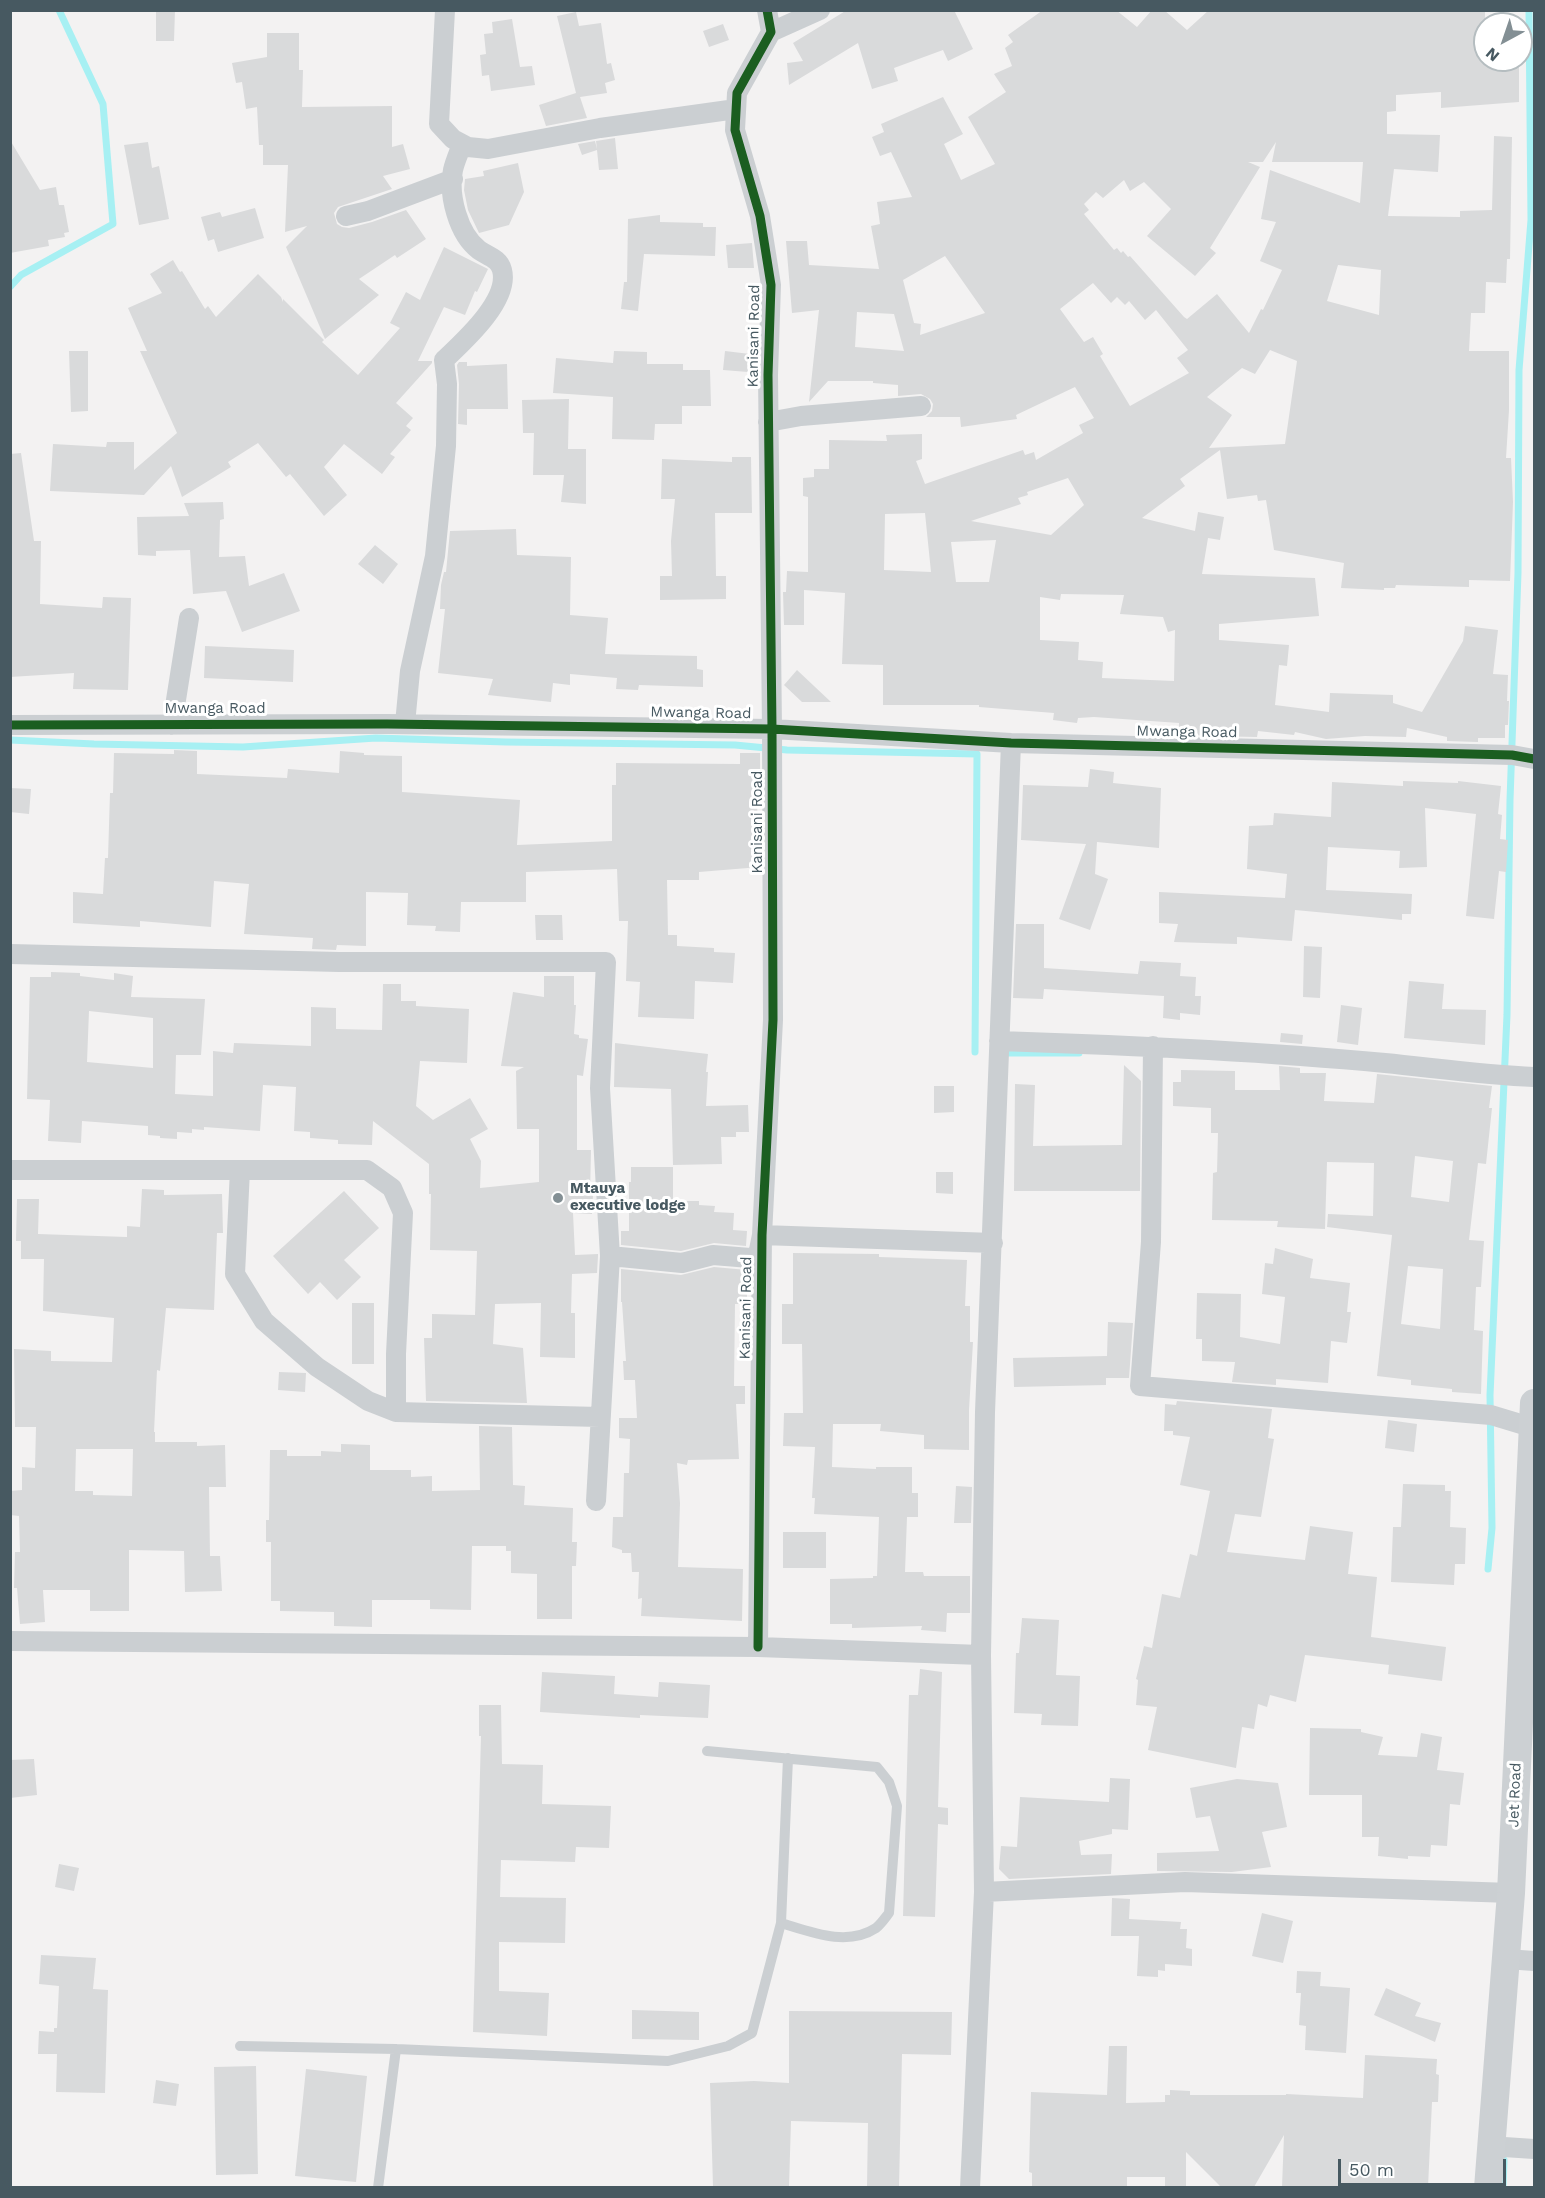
<!DOCTYPE html>
<html>
<head>
<meta charset="utf-8">
<style>
  body { margin:0 }
  #map { position:relative; width:1545px; height:2198px; overflow:hidden; background:#f3f2f2; font-family:"Work Sans",sans-serif }
  canvas { display:block }
  .frame { position:absolute; inset:0; border:12px solid #475961; pointer-events:none }
  .north { position:absolute; left:1473px; top:12px; width:60px; height:60px; box-sizing:border-box; background:#fff; border:2px solid #b5bdc0; border-radius:50%; rotate:220deg; font-size:16px; font-weight:700; line-height:24px; text-align:center; color:#475961 }
  .north::after { content:''; display:block; margin:auto; width:21px; height:27px; background:#838f94; clip-path:polygon(50% 0,100% 100%,50% 72%,0 100%) }
  .scale { position:absolute; left:1338px; top:2159px; width:168px; height:27px; box-sizing:border-box; border:3px solid #475961; border-top:0; padding-left:8px; font-size:18px; line-height:21px; white-space:nowrap; color:#475961; -webkit-text-stroke:4px #fff; paint-order:stroke }
</style>
</head>
<body>
<div id="map">
<canvas width="1545" height="2198"></canvas>
<div class="frame"></div>
<div class="north">N</div>
<div class="scale">50 m</div>
</div>
<script>
const g = document.querySelector('canvas').getContext('2d');
g.lineJoin = 'round';
function trace(path, color, width, dash) { g.strokeStyle = color; g.lineWidth = width; g.lineCap = dash ? 'butt' : 'round'; g.setLineDash(dash || []); g.stroke(path); }
function paint(path, color) { g.fillStyle = color; g.fill(path, 'evenodd'); }
function label(font, color, halo, rows, align = 'center') {
  g.font = font + ' "Work Sans",sans-serif'; g.lineWidth = 6; g.setLineDash([]); g.textBaseline = 'middle'; g.strokeStyle = halo; g.fillStyle = color; for (const [text, x, y, turn = 0] of rows) {
    g.save(); g.translate(x, y); g.rotate((+turn || 0) * Math.PI / 180); g.textAlign = isNaN(turn) ? turn : align; if (halo) g.strokeText(text, 0, 0); g.fillText(text, 0, 0); g.restore();
  }
}
const stream = new Path2D(`
  M10 287 21 275 113 224 103 104 59 10
  M10 740 94 744 243 747 376 738 506 742 735 745 787 750 977 754 975 1052
  M1000 1053H1079
  M1488 1569 1492 1528 1490 1395 1507 1015 1510 800 1518 573 1519 370 1531 220 1529 10
  M1503 2188 1504 2160`);
const building = new Path2D(`
  M156 10H175L174 41H156Z
  M847 10H954L973 49 948 61 943 50 894 68 898 81 872 89 858 43 789 85 787 63 803 61 793 43Z
  M1043 10H1116L1137 27 1152 10H1164L1187 30 1209 10H1485V60H1519V102L1441 108V92L1396 95V111L1387 112V134L1440 135 1438 172 1394 169 1388 216 1460 217V211L1492 210 1494 136 1512 137 1510 259H1507L1506 283 1486 282 1485 313H1471L1469 351H1509V410L1506 458H1511L1513 502 1510 581 1469 580V587L1396 585 1395 588H1384V590L1341 588 1344 563 1274 550 1266 500 1258 501 1257 495 1227 499 1220 450 1180 479 1185 486 1142 518 1195 531 1198 512 1224 517 1220 540 1208 538 1202 574 1315 578 1319 616 1219 624V640L1289 645 1287 666 1279 665 1275 705 1329 712 1330 693 1393 695V703L1422 712 1463 641 1465 626 1498 630 1493 674 1508 675 1507 701H1509L1508 725H1505V738H1478V742L1447 741V737L1407 728 1406 737 1365 736 1326 739 1295 732 1294 735 1258 731 1257 737 1209 736 1194 735 1195 730H1179V723L1094 717 1078 718 1077 723 1053 720 1054 713 979 707V705H883V665L842 664 845 593 804 590V625H784L783 592H786L787 571 808 572V497L803 496V478L814 477V469H829V440L887 441 886 435 922 434V459L916 461 925 484 1023 450 1025 455 1034 452 1036 460 1083 433 1079 425 1094 418 1075 387 1016 415 1017 419 961 427 960 417H926L932 411 933 404 930 399 921 394 898 396V385L873 383V381H828L809 402 819 310 792 313 786 241H807L809 265 879 269 871 226 880 224 877 202 912 197 891 152 880 156 872 137 884 132 881 124 943 97 963 134 944 144 961 180 995 164 968 117 1006 92 994 74 1012 66 1005 48 1013 42 1008 35ZM1276 142 1272 162H1363L1360 203 1270 170 1261 219 1276 222 1260 261 1282 270 1263 310 1261 309 1249 333 1217 294 1187 319 1184 317 1130 256 1128 257 1123 251 1121 253 1117 248 1114 250 1084 214 1089 210 1084 204 1096 192 1103 198 1124 180 1130 191 1144 182 1171 209 1147 236 1195 276 1216 253 1210 248 1260 167 1248 162H1263ZM945 256 985 313 920 335 921 324 914 323 903 280ZM1338 265 1381 270 1379 315 1327 301ZM1093 283 1111 303 1117 297 1125 305 1129 301 1145 320 1156 310 1188 350 1177 358 1189 373 1130 406 1100 356 1103 354 1093 337 1084 342 1060 309ZM857 312 894 314 904 351 855 347ZM1270 350 1297 361 1285 444 1209 448 1232 415 1207 397 1242 368 1255 374ZM1068 478 1084 505 1051 535 971 521 1021 504 1018 498 1028 495 1027 492ZM925 513 931 572 884 570 885 514ZM996 540 989 582H956L951 542ZM1061 594 1124 595 1120 614 1163 617 1168 632 1175 630 1174 681 1102 678 1103 662 1078 660 1079 642 1040 640V597L1060 600Z
  M576 12 579 26 601 23 607 64 611 63 615 80 605 83 607 93 580 97 587 118 546 126 539 105 576 93 557 16Z
  M512 19 520 67 532 66 535 85 491 91 489 75 482 76 480 55 486 54 484 34 493 33 492 22Z
  M723 24 729 40 709 47 703 31Z
  M267 33H299V70H303L302 107 392 106V147L403 144 410 169 383 176 392 189 338 207 334 213 337 224 342 227 349 228 372 222 406 210 426 239 397 258 395 255 359 279 379 295 325 339 286 247 307 226 285 232 288 165H263V145H259L257 107 246 109 242 82 236 83 232 63 267 57Z
  M615 138 618 169 599 170 597 150 582 155 578 144 595 141 597 149 596 141Z
  M10 140 40 190 56 187 59 205H64L69 232 64 233 65 237 48 240 49 246 10 253Z
  M148 142 152 168 159 166 169 219 139 225 124 145Z
  M518 163 524 192 509 225 479 233 468 210 464 190 465 179 484 176 483 171Z
  M255 208 264 238 218 252 214 239 208 241 201 217 220 212 222 217Z
  M660 215V222L703 223V227H716L715 256 644 254 638 311 621 309 624 282H627L628 219Z
  M752 243 754 268H728L726 245Z
  M444 247 488 269 477 292 475 291 465 315 444 307 418 361H432V363L396 403 413 418 406 426 411 430 390 454 395 457 382 474 344 444 324 467 347 495 324 516 290 474 286 477 258 443 228 462 231 467 182 497 171 466 144 495 50 491 53 444 106 447 107 442H134V470L177 433 140 351H147L128 308 162 293 150 274 173 260 180 272 182 271 205 309 208 306 216 317 258 274 281 297 283 302V299L324 340 322 342 358 375 400 328 390 323 406 292 420 300Z
  M69 351H88V411L71 412Z
  M614 351 647 352V364H683V370H710L711 406H682V424H655L654 440 612 439 613 397 553 393 556 358 613 363Z
  M725 351 750 354 748 372 723 370Z
  M459 362H467V366L507 364 508 409H467V425L458 424 459 384 457 365Z
  M569 399 568 449H586V504L561 502 564 475H533L534 433H523L522 400Z
  M21 453 34 541H41L40 604 102 608 103 597 131 598 128 690 73 689 74 673 10 677V454Z
  M732 457H751L752 513H715L716 576H726V599L660 600V576H672L671 541 675 499H661L662 459 732 462Z
  M223 502 224 519 220 520 219 557 245 556 249 586 284 573 300 611 242 632 226 591 193 594 190 550 156 551V556L138 555 137 517 189 516 184 503Z
  M516 529 517 555 571 557 570 615 608 618 605 654 697 656V669L703 670V687L639 685 638 690 616 689 617 678 570 674V685L553 683 551 702 488 695 493 679 438 673 445 609H440L441 585 444 572H446L450 531Z
  M375 545 398 564 383 584 358 564Z
  M205 646 294 650 293 682 204 678Z
  M797 670 831 702H802L784 685Z
  M174 750 197 751V774L287 778 288 769 339 773 340 751 364 753V755L402 756V792L520 800 517 845 612 841V785H616V763L740 764V753H760V783H756L760 867 699 872V880H667L668 935H677V946L714 948V952L735 953 733 983 695 981 694 1019 638 1017 640 982 626 981 628 921H619L617 869 526 872V902H461L460 932 435 931 436 926 407 925 408 893 366 892V946L337 945 336 950 312 949 313 938 244 934 249 884 214 881 211 927 140 921V927L73 923V892L103 894 105 858H108L110 793H113L114 753 174 754Z
  M1090 769 1114 772 1113 783 1161 788 1159 848 1097 842 1095 874 1108 879 1090 930 1059 919 1086 844 1021 840 1023 785 1088 787Z
  M1403 781 1458 783V781L1501 786 1498 814 1502 815 1500 839 1508 840 1506 872 1499 871 1494 919 1466 916 1476 814 1425 808 1427 867 1399 868 1400 851 1328 847 1326 890 1412 894 1411 914H1402V920L1295 910 1292 941 1237 937V944L1174 942 1178 924 1159 923V892L1285 898 1287 874 1247 869 1249 826 1273 825 1274 813 1331 817 1332 782 1403 786Z
  M10 788 31 789 29 814 10 812Z
  M535 915H562L563 940H536Z
  M1016 924H1044V968L1138 974 1140 961 1181 963 1180 976 1196 977 1195 996H1201L1200 1015 1180 1013V1020L1163 1018 1164 996 1044 989 1043 999 1013 998Z
  M1304 946 1322 947 1320 998 1303 997Z
  M51 972 80 973V976L114 980V973L133 976 131 997 205 999 201 1055H176L175 1094 213 1096V1051L233 1053 234 1043 311 1046V1007L336 1008V1029L382 1030 383 984H401V1001H416V1006L469 1009 467 1063 420 1061 416 1106 433 1120 470 1098 488 1129 470 1139 481 1161 480 1188 539 1182V1129H517L516 1071 524 1067 501 1066 513 992 544 997V976H574V1005H576L574 1034 579 1035V1038L588 1039 583 1076 577 1075V1150H591L590 1195H593L592 1214 573 1213 575 1255 598 1254V1256L597 1273 572 1274 571 1313H575V1358L540 1357 541 1303 495 1304 493 1344 523 1348 527 1403 426 1401 424 1338H432V1314L475 1315 477 1251 430 1250 431 1194H429V1164L373 1121 372 1145 338 1144V1140L310 1138V1132L294 1131 296 1087 263 1085 260 1131 204 1127V1130L192 1129V1133L177 1132V1139L160 1138V1136L148 1135V1126L82 1121 81 1143 48 1141 50 1100 27 1099 30 977H51ZM89 1011 153 1018V1068L87 1062Z
  M1409 981 1444 984 1442 1009 1486 1010 1485 1045 1404 1038Z
  M1341 1005 1362 1008 1358 1045 1337 1042Z
  M1281 1033 1303 1035 1302 1044 1280 1042Z
  M615 1043 708 1054 706 1072H708L706 1106 748 1105 749 1132H736V1137H721L722 1164 673 1165 671 1089 614 1087Z
  M1124 1065 1141 1081 1140 1191H1014L1015 1084 1035 1085 1033 1146 1122 1145Z
  M1279 1066 1300 1068V1073H1326L1324 1101 1374 1103 1377 1074 1492 1086 1489 1108H1492L1486 1164 1478 1163 1469 1240 1484 1241 1481 1287H1476L1474 1330 1483 1331 1481 1394 1452 1392V1389L1411 1385V1380L1377 1376 1392 1235 1327 1227 1328 1214 1373 1216 1374 1163 1327 1162 1325 1229 1277 1227 1278 1221 1212 1220 1213 1173 1217 1172 1218 1133H1211V1108L1173 1106V1082H1181V1070L1235 1071V1090H1280ZM1415 1156 1453 1161 1449 1202 1411 1197ZM1408 1266 1443 1269 1440 1329 1401 1324Z
  M934 1086H954V1112L934 1113Z
  M631 1167H673V1201H699V1205L715 1206 714 1212 734 1213 733 1230 747 1231 746 1246 714 1243 681 1251 621 1245V1231H629V1182H631Z
  M936 1172H953V1194L936 1193Z
  M142 1189 164 1190V1195L222 1194 223 1233H217L214 1310 166 1308 160 1371 157 1370 154 1432H155V1442H197V1446L225 1445 226 1487H209L210 1556H220L222 1591 185 1592 184 1551 129 1550V1611H90V1590H43L45 1622 20 1624 17 1588H14L15 1552H20L19 1516 10 1515V1491L22 1490V1467L35 1468 36 1427H15L14 1349 51 1351V1361L112 1362 114 1318 43 1311 44 1259H21V1241H16L17 1199H39L38 1234 127 1237V1226L140 1227ZM76 1449H133L132 1496 93 1495V1491H75Z
  M344 1191 379 1228 344 1260 361 1277 337 1300 320 1282 308 1294 273 1256Z
  M1275 1248 1313 1259 1310 1278 1350 1283 1347 1312H1351L1347 1343 1331 1341 1328 1383 1276 1379V1385L1232 1382 1235 1362 1202 1361V1339H1196L1197 1293 1241 1294 1240 1337 1280 1344 1285 1297 1262 1294 1265 1263 1273 1264Z
  M793 1253 879 1254V1257L967 1260 965 1306H970V1342H973L969 1410V1450L924 1449V1435L880 1431 881 1424H833L832 1467 876 1469V1467H912V1493H918V1517H907L905 1572H923L924 1576H970V1613H947L946 1632 921 1630 922 1626 852 1628V1624H830V1579L873 1578V1576H877L879 1517 814 1514 815 1498H812L815 1447 783 1446 784 1413H803L802 1344H782V1304H793Z
  M714 1267 747 1270V1304H735L734 1386H745V1404H736L739 1459 688 1460 687 1465 677 1463 680 1503 678 1567 743 1569 742 1621 641 1616 642 1598 638 1599 639 1572H632L631 1553H622V1550L612 1547 613 1517H623L624 1473H629L630 1439 619 1438V1418H637L635 1380H624L623 1361H626L622 1302H621V1269L681 1275Z
  M352 1303H374V1364H352Z
  M1108 1322 1133 1323 1129 1378H1106V1385L1014 1387 1013 1358 1107 1356Z
  M279 1372 306 1373 305 1392 278 1390Z
  M1177 1401 1272 1409 1268 1438 1274 1439 1261 1517 1235 1514 1227 1552 1305 1560 1310 1526 1353 1532 1348 1574 1377 1577 1371 1637 1446 1647 1442 1681 1388 1674 1389 1665 1305 1655 1296 1702 1270 1695 1267 1707 1258 1704 1254 1729 1242 1727 1236 1768 1148 1750 1157 1707 1136 1705 1138 1680 1136 1679 1144 1646 1152 1648 1162 1594 1180 1598 1190 1554 1197 1556 1210 1491 1180 1485 1190 1437 1173 1435V1431H1164L1165 1404 1176 1405Z
  M1388 1420 1417 1424 1414 1452 1385 1448Z
  M479 1426 512 1427 513 1485 525 1486 524 1505 573 1508 572 1542H577L576 1566H572V1619H537V1574L511 1573V1551H506V1546H472L471 1610 430 1609V1600H372V1627L334 1626V1612L280 1611V1601H271V1542H266V1520H269L270 1450H287V1456H321V1451L341 1452V1444L370 1445V1470H411V1477L432 1476V1491L480 1490Z
  M1403 1484 1445 1485V1491H1451L1450 1527 1466 1528 1465 1564H1455L1454 1585 1391 1582 1393 1527H1401Z
  M956 1486 972 1487 971 1523H954Z
  M783 1532H826V1568H783Z
  M1022 1618 1059 1620 1056 1675 1080 1676 1078 1726 1041 1725 1042 1714 1014 1713 1016 1653H1019Z
  M920 1669 942 1672 938 1807 948 1808V1825L938 1824 935 1917 903 1916 909 1695H918Z
  M542 1672 615 1676 614 1694 658 1697 659 1682 710 1685 708 1718 640 1715V1718L540 1712Z
  M479 1705H501L502 1764 543 1765 542 1804 611 1806 609 1848 576 1847 575 1862 501 1860 500 1897 566 1898 565 1943 499 1942V1991L549 1993 547 2036 473 2032 481 1736H479Z
  M1310 1728 1361 1729V1732L1383 1737 1378 1755 1417 1757 1421 1733 1442 1737 1437 1770 1464 1773 1460 1805 1450 1804 1447 1846 1431 1845 1430 1857 1408 1856V1859L1378 1856 1379 1837H1362V1795H1309Z
  M34 1759 37 1795 10 1798V1760Z
  M1110 1778 1130 1779 1128 1830 1112 1829V1834L1079 1841 1081 1855 1112 1854 1111 1874 1009 1879 999 1869 1001 1846 1017 1847 1020 1797 1109 1802Z
  M1237 1779 1278 1783 1287 1827 1262 1832 1271 1867 1232 1872 1157 1871V1853L1219 1851 1210 1816 1196 1818 1190 1788Z
  M59 1864 79 1868 74 1891 55 1887Z
  M1112 1898 1130 1899 1129 1919 1181 1922 1180 1929H1187L1186 1948 1192 1949V1966L1165 1964V1971L1158 1970V1977L1137 1976 1139 1936H1111Z
  M1262 1913 1293 1921 1283 1963 1252 1956Z
  M41 1955 96 1958 93 1989 108 1990 105 2093 56 2092 57 2054H38L39 2031 54 2032V2028H57L59 1986 39 1984Z
  M1297 1971 1321 1972 1320 1986 1350 1988 1346 2053 1305 2050 1306 2026 1299 2025 1301 1993H1296Z
  M1386 1988 1421 2003 1415 2016 1441 2023 1435 2042 1374 2015Z
  M632 2010 699 2012V2040L632 2039Z
  M789 2011 952 2012 951 2055 902 2054 899 2187H867L868 2123 791 2121 789 2187H713L710 2083 754 2081 789 2083Z
  M1109 2046H1127L1126 2103 1165 2102V2095H1170V2090L1190 2091V2095H1286V2094L1363 2098 1365 2055 1437 2059 1436 2074 1439 2075 1438 2102H1432L1428 2187H1282L1284 2135 1254 2187H1221L1186 2152V2186H1165V2177H1127V2187H1032V2173L1029 2172 1031 2092 1107 2095Z
  M256 2066 258 2174 216 2175 214 2067Z
  M306 2069 367 2076 356 2182 295 2176Z
  M156 2080 179 2084 176 2106 153 2103Z`);
const service = new Path2D(`
  M707 1751 877 1767 889 1782 897 1806 889 1913C885 1918 881 1924 876 1928 847 1947 811 1932 781 1923
  M240 2046 396 2049 668 2061 728 2046 752 2033 781 1923 788 1758
  M378 2188 396 2049`);
const minor = new Path2D(`
  M445 10 439 124 453 139 468 147 488 149 600 128 736 109
  M771 32 820 10
  M346 216 368 211 453 179
  M768 422 801 416 921 406
  M405 724 410 671 435 556 446 446 447 384 444 360C464 341 510 300 502 270 499 258 487 256 479 250 458 234 448 195 453 170 455 161 459 153 462 144
  M10 725 387 724 772 729 1011 743 1512 755 1534 759
  M172 725 189 618
  M10 954 339 962H606L600 1088 610 1256 596 1501
  M999 1041C1128 1045 1257 1051 1385 1063 1435 1068 1484 1075 1534 1077
  M1153 1046 1151 1242 1140 1386 1491 1415 1534 1428
  M10 1170H367L392 1188 403 1213 396 1354V1412
  M240 1170 235 1274 264 1321 317 1367 368 1401 396 1412 600 1417
  M610 1256 682 1263 713 1255 750 1258 758 1255 762 1235 993 1243
  M10 1641 758 1647 981 1655
  M758 1647 762 1235 773 1020 772 729 768 375 771 285 760 216 735 130 737 93 771 32 767 10
  M984 1892 1185 1882 1511 1893
  M1506 1959 1534 1961
  M1490 2154 1504 2147 1534 2149
  M970 2188 984 1892 981 1655 985 1412 1011 743`);
const secondary = new Path2D(`
  M1488 2188 1511 1893 1534 1403`);
const cycleway = new Path2D(`
  M10 725 387 724 772 729 1011 743 1512 755 1534 759
  M758 1647 762 1235 773 1020 772 729 768 375 771 285 760 216 735 130 737 93 771 32 767 10`);
const markers = [
  [558,1198,6,"#838f94"]
];
const streetNames = [
  ["Kanisani Road",754,336,-89],
  ["Mwanga Road",215,709],
  ["Mwanga Road",701,713,1],
  ["Mwanga Road",1187,732,1],
  ["Kanisani Road",758,822,-90],
  ["Kanisani Road",746,1308,-89],
  ["Jet Road",1515,1795,-88]
];
const poiNames = [
  ["Mtauya",570,1189],
  ["executive lodge",570,1206]
];
trace(stream, '#a7f0f3', 7);
paint(building, '#d9dadb');
trace(service, '#cbcfd2', 10);
trace(minor, '#cbcfd2', 20);
trace(secondary, '#ccd0d3', 28);
trace(cycleway, '#1b5e20', 9);
for (const [x, y, r, color] of markers) { const dot = new Path2D(); dot.arc(x, y, r, 0, 2 * Math.PI); g.fillStyle = color; g.fill(dot); trace(dot, '#fff', 2); }
label('15px', '#475961', '#fff', streetNames);
label('bold 15px', '#475961', '#fff', poiNames, 'left');
</script>
</body>
</html>
